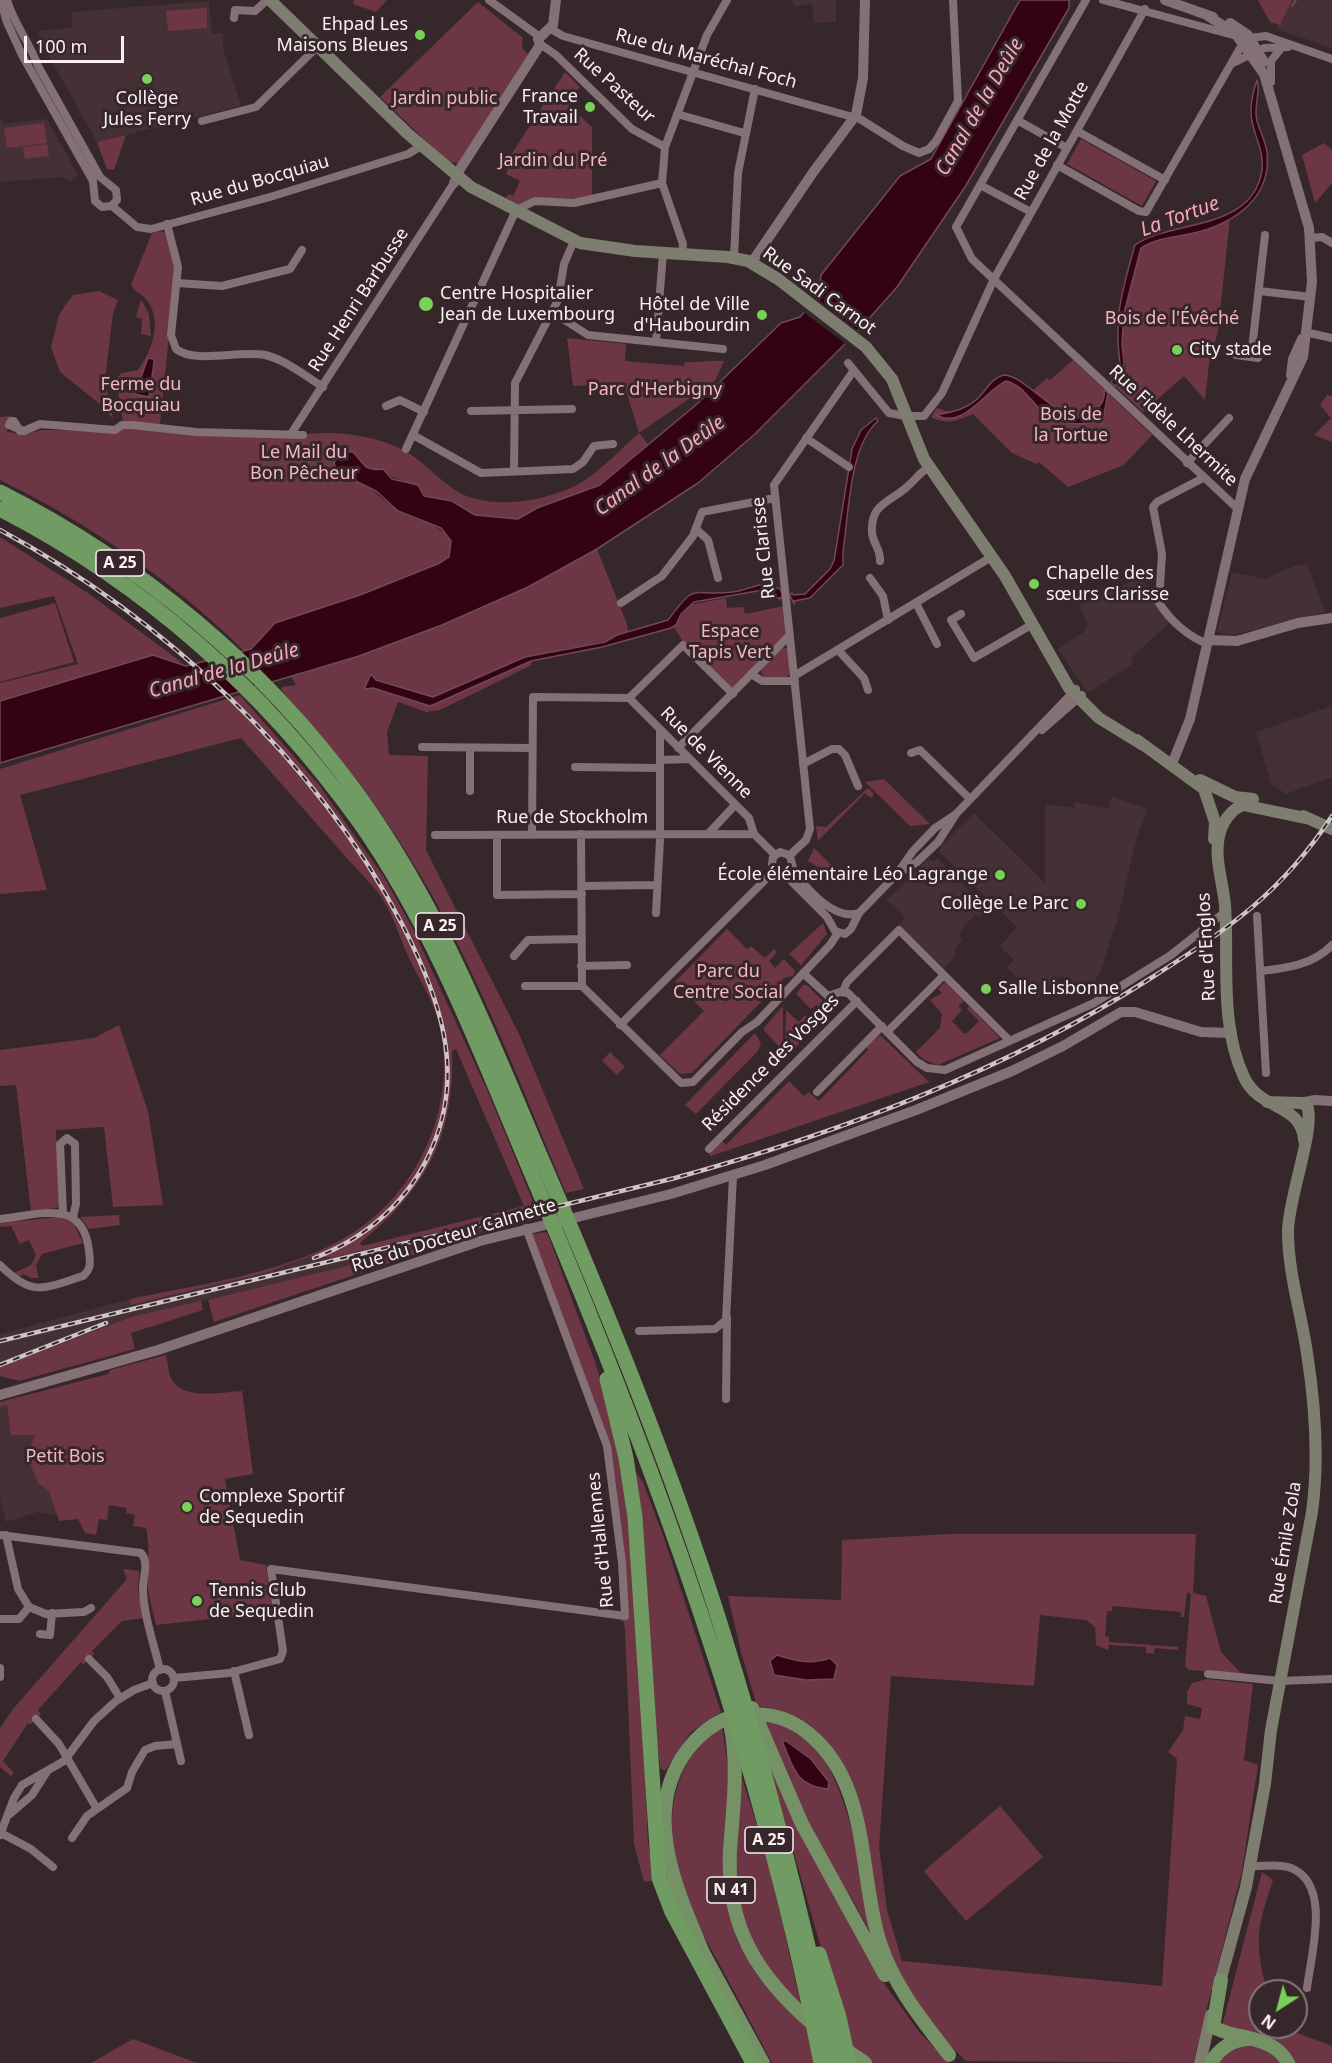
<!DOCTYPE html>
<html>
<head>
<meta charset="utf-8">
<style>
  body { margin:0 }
  #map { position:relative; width:1332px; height:2063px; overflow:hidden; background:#36272b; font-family:"Noto Sans",sans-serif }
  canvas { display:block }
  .north { position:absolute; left:1248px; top:1979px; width:60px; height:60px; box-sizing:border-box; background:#36272b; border:2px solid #84777b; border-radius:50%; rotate:216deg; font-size:16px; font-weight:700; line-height:24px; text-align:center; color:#faf0f2 }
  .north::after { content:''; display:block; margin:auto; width:21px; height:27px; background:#79d157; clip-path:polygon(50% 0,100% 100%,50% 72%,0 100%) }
  .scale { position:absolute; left:24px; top:36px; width:100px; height:27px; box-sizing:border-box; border:3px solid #faf0f2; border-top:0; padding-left:8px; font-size:18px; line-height:21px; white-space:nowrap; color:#faf0f2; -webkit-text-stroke:4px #36272b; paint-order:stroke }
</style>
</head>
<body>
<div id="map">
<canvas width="1332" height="2063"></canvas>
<div class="north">N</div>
<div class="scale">100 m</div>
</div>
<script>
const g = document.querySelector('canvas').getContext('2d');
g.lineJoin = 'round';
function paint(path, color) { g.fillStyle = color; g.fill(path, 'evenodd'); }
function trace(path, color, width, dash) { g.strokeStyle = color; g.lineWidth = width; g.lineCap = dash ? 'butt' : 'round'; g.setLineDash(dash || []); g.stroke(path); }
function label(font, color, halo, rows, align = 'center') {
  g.font = font + ' "Noto Sans",sans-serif'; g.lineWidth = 6; g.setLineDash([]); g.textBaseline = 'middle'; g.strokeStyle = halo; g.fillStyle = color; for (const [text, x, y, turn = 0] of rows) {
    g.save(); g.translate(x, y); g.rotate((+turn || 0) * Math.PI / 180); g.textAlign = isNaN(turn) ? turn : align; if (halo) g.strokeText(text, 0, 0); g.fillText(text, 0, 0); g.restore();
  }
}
const built = new Path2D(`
  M791 0H836V22L814 23 812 3 796 7Z
  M1288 0H1332V48L1276 29Z
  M209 1 212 34 222 33 224 51 241 106 97 142 40 40 38 31 72 28 71 12Z
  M0 116 3 124 47 119 78 175 71 181 61 177 0 182Z
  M1307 564 1325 612 1237 634H1223L1217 631 1232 572 1265 579 1294 566Z
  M1141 577 1170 622 1130 659 1134 663 1088 693 1058 649 1084 632 1087 624 1079 605Z
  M1332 706V777L1286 794 1271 784 1256 732Z
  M1112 797 1148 809 1137 837 1118 917 1102 967 1095 981 1069 983 1061 975 1037 999 1007 968 1014 960 1000 946 1017 927 939 852 940 847 974 813 1045 883V804L1074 808 1075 802 1109 809Z
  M929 858 933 862 937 858 988 909 979 917 976 914 962 929 959 935 963 939 955 948 956 956 944 968 899 924 905 918 887 900Z
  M536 1209 540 1219 241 1293 134 1316 0 1367V1334L130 1299 132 1305 265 1273 314 1255 331 1258Z
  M51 1394 57 1515 38 1512 6 1522 0 1499V1407Z`);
const green = new Path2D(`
  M354 0H387L376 12 353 4Z
  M1258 0H1292L1280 25 1270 22Z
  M478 2 523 38 522 48 528 54 458 163 448 162 380 97Z
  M207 8V28L168 31 166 11Z
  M565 72 580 87 565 102 592 127V196C563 203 543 192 517 205L504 199 509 194 513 196 520 181 506 174 508 170 503 167Z
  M44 123 47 143 7 148 4 128Z
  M126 135 114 170 107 169 97 142Z
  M1081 139 1156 181 1142 206 1067 164Z
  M1324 143 1332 150V183L1315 203 1302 155Z
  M47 144 49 156 25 159 23 147Z
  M1230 218 1218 331 1209 364 1205 400 1184 376 1143 412 1115 386 1124 375 1126 366 1122 344 1124 313 1139 250 1147 244 1199 231Z
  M161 231 167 234 176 267 160 424 123 422 116 378 122 373 138 370C152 351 164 319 145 298 140 293 134 291 131 285L152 233Z
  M99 291 118 300 113 313 105 380 113 419 101 405 60 372 51 347 59 315 66 304 73 295Z
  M141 299 149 314 151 336 141 334 142 319 136 317Z
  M567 338 626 344 625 361 684 366 685 362C699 363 710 360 724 361L715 381 639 433 648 444 600 485 537 508 518 519 475 515 452 501 424 496C417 480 377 474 362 466L359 457 344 477C373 485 376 497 399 511 418 523 439 522 451 541L449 557 440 563 360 595 275 623 251 649 244 651C172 580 90 524 0 480V417L11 416 7 432 25 434 43 430 117 431 127 426 290 438C323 427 384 435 413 456 430 468 445 486 464 495 497 509 544 501 575 486 594 477 622 448 639 433L624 384 573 386Z
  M1073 360 1152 435 1124 465 1068 487 1039 462 1036 464 1012 453 973 414C956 421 949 425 931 417L937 408 952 413 976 400 997 377H1015L1032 391 1047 378 1050 380Z
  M1327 395 1332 396V442L1314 435 1331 418 1320 405Z
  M0 537 88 593 184 664 153 655 0 701V683L78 664 54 596 0 608Z
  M597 549 627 624 628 632 605 641 525 657 433 697 376 680 371 674 366 689 372 688 430 706 531 661 532 665 440 710 426 712 398 702 387 732 389 755 428 756 426 850 520 1036 584 1189 566 1193C515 1072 468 945 396 836 362 784 322 737 281 690L282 687 296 685 291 676C403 642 494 605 597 549Z
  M726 598 727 608 743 607 745 614 784 606 787 635 731 689 684 643 674 627 689 605Z
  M55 603 74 662 0 682V618Z
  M781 648H788L790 674 785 678 763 677 760 668Z
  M240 695 319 785 384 877 413 929 488 1092 536 1209 331 1258 314 1255 265 1273 131 1305 130 1299C197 1285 278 1274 339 1241 415 1200 458 1111 440 1026 435 1003 418 978 408 956 400 938 393 915 382 898 369 880 351 864 337 847 305 811 273 774 241 738L20 795 47 890 0 894V769ZM456 1049 524 1206 362 1246 360 1243C426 1190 455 1136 452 1051Z
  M884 779 930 824 910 826 865 782Z
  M868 788 874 794 871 798 865 793 818 841 816 826 826 827Z
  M814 848 837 871 833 876 808 861Z
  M823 923 827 934 801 965 789 954Z
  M727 929 747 949 751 946 765 958 774 949 777 952 769 961 775 968 784 959 795 971 793 976 784 978 692 1073 680 1074 660 1055 704 1011 675 982Z
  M945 982 964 1001 958 1006 962 1010 952 1021 963 1033H967L979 1021 967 1009 969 1006 1000 1038 938 1065 924 1060 916 1052 940 1028 942 1014 930 1000 942 993 938 989Z
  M803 985H807L822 1000V1011L816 1005 811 1009 796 994Z
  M783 1006V1051L763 1029Z
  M786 1010 799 1022 805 1015 816 1026 787 1056 785 1053Z
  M119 1025 148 1111 163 1205 113 1207 104 1127 56 1130 59 1206 57 1208 31 1211 16 1085 0 1086V1050L94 1038Z
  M755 1033 761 1043 758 1051 696 1114 685 1105Z
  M880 1035 929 1082 711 1156 709 1154 722 1141 726 1145 789 1081 804 1096 809 1092 819 1101 868 1050 866 1047Z
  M610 1052 625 1067 617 1075 602 1061Z
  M119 1215 120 1225 89 1229 80 1217Z
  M59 1217 74 1224 83 1243 42 1254 36 1266 39 1278H31L23 1274 19 1277 14 1273 31 1265 36 1255 29 1240 20 1244 11 1226 0 1227V1223Z
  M547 1232 594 1359 612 1416 635 1471 643 1482 664 1538 721 1712 691 1732 665 1771 660 1768 652 1695 640 1662 648 1842 655 1880 644 1882 634 1844 625 1631 624 1622 618 1618 628 1611 616 1482 532 1234Z
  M473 1235 214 1322 208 1300Z
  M201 1301 203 1310 131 1333 135 1349 19 1381 0 1376V1367L134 1316Z
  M166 1355C168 1362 168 1372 171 1378 182 1401 222 1392 242 1391L253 1474 225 1479 240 1560 266 1565 273 1612 156 1625C152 1607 146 1589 147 1571 149 1554 149 1545 146 1528L133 1526 135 1515 126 1513 127 1508 109 1505 107 1520 99 1519 96 1535 85 1533 78 1519 59 1521 49 1491 38 1483 27 1455 35 1435H11L7 1405 0 1407V1402L108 1374 110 1370Z
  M948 1534H1196L1193 1593 1206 1596 1221 1652 1242 1674 1189 1670 1185 1666 1191 1594 1187 1592 1184 1617H1181V1612L1112 1606V1611H1107L1105 1636 1109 1637V1642L1178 1647V1650L1155 1648 1154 1654 1146 1653V1647L1109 1645 1108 1650 1096 1645 1095 1627 1086 1620 1040 1615 1034 1686 891 1676 879 1847 887 1910 902 1961 1162 1986 1177 1759 1168 1752 1183 1730 1185 1716 1200 1719 1202 1708 1187 1704V1692L1192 1683 1207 1679 1253 1684 1244 1760 1258 1765 1242 1871 1193 2063 966 2061C933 2029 905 1994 888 1951 855 1868 877 1718 757 1706L741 1652 728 1596 841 1600 842 1540Z
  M123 1569 139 1571 138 1591 144 1618 122 1621 92 1651 94 1654 83 1665 81 1662 38 1710 41 1714 30 1725 28 1723 3 1761 14 1773 11 1776 0 1767V1728L13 1709 127 1579Z
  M761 1720C780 1723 795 1730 810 1743 849 1777 865 1889 874 1939L851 1897 827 1863ZM786 1741 811 1759 829 1782 828 1789Z
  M722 1727 730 1781 724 1848 726 1899 731 1920 737 1941 756 1974 808 2028 814 2063H772C754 2028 735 1993 716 1958 701 1930 682 1901 676 1870 665 1816 673 1758 722 1727Z
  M767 1759 880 1978 920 2033 949 2063H873L849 2046Z
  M741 1775 768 1860 801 2005C723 1935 733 1871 741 1775Z
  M1000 1806 1043 1857 966 1921 924 1871Z
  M1262 1872 1273 1880C1257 1928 1254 1941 1267 1991H1260V2027H1281L1332 2046V2063H1292L1222 2026Z
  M133 2039 197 2063H91Z
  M1248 2044C1263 2045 1272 2051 1280 2063H1218L1230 2047Z`);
const water = new Path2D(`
  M1020 0H1069V8L965 187 897 287 857 332 755 434 698 483 597 549 528 587 442 625 359 656 0 763V701L153 655 186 666 251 649 275 623 360 595 440 563 449 557 451 541 441 528 398 511 376 491 337 472 334 463C339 454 343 451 353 452 364 463 364 472 383 469L392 479 418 485 424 496 452 501 475 515 518 519 537 508 600 485 697 404 781 323 800 317 818 297 821 275 900 176 931 159Z
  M1257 80C1261 94 1253 106 1257 121 1260 131 1265 140 1267 152 1272 198 1235 223 1194 233 1176 237 1156 238 1141 248L1124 313 1122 344 1125 372 1115 386 1111 382 1121 371C1113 319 1121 294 1135 245 1172 219 1253 232 1262 170 1264 151 1255 138 1252 121 1249 107 1253 93 1257 80Z
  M148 358 154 359V363L149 397 135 394Z
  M1004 375C1024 376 1049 410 1076 418 1090 416 1107 406 1104 390L1108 393 1102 425 1098 420C1080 428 1053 423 1039 408 1029 398 1020 384 1006 381 985 391 963 430 936 415 950 412 963 411 976 400 986 392 990 378 1004 375Z
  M876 418 878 421C849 446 849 514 843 551V565L810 598 794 601V604L790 595 792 593 793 595 805 594 830 569 834 561 852 449 861 430Z
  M766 584 780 589 783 595 780 599 763 590 694 602 681 614 676 625 671 628 602 647 531 661 435 704 430 706 373 688 365 689V687L371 674 376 680 433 697 525 657 605 642 617 635 668 620C698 580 689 597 733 592 744 591 754 585 766 584Z
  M777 1655C796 1661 811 1665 830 1658L837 1665 834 1679 806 1680 774 1675 770 1661Z
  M782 1741H786L811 1759 829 1782 828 1789C795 1786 794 1768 782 1741Z`);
const pier = new Path2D(`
  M815 297 860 332 847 345 802 311Z`);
const stream = new Path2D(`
  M1292 6 1296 0`);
const minor = new Path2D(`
  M1 0 6 20 22 55 93 181 95 201 102 207 111 206 117 200 116 190 100 177 38 66C30 43 14 24 7 0
  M489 0 540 37
  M1086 0 956 227 972 259 1238 509
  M1103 0 1233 35
  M234 18 235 10 255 11 267 0
  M551 29 563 36 860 119 903 146 919 153 929 149 936 141 958 101 953 0
  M543 46 556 55 632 129 665 147
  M1231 64 1264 48 1288 47
  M1271 82V61L1282 47
  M677 114 744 133
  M1017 120 1067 148
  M202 121 256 107 318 46
  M1077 131 1165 180
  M1057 165 1139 211 1146 212 1243 43 1250 38 1266 36 1332 59
  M980 185 1031 212
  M112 206 137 227 151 229 270 197 408 154 421 146
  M167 224 178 267 171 335 176 349C195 364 240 350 265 355 286 360 304 375 323 387
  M1310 238 1322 237 1332 243
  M682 254 683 244 662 183 665 147 707 35 727 0
  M734 257 738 173 755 89
  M177 283 222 286 290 269 302 250
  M1259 291 1311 297
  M552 312 588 335 723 349
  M1305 332 1332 338
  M656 342 663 253
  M1236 355 1258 358
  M1251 357 1265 235
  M848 363 889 413 906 416H924L942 393 994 279 1145 9
  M386 406 400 400 424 412
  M471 411 572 409
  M20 431 14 421H11L9 425 24 431 40 424 115 430 122 425H132L196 432 303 435
  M291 434 454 183
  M413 435 481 473 573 469 583 462 594 446 613 444
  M806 438 849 467
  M406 449 516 210 535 201 574 203 662 183
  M1187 463 1229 418
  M514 471 515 383 558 300 564 264 574 241
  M1203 478 1157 502 1153 507 1162 554 1159 603C1170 620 1188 637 1208 644
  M696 529 708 540 718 578
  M880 561C881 550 873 543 872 533 870 503 891 502 908 486 916 479 919 473 929 467
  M870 578 883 596 888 620
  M621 603 662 576 693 536 702 512 775 498
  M916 603 937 644
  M961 614 951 620 974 658 1033 624
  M838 650 864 678 868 690
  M751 674 762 681H795
  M794 676 993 556
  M629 698 749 818 754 834
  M1042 730 1082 695
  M422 747 532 748
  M678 748 789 636
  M911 753 920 750 970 799
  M660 760 689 759
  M803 764 832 749H839L845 755 858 786
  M575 767 660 768
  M470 791V748
  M532 834 533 697 629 698 683 645 733 694
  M581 834 582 986 681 1083 693 1082 742 1032 757 1022 830 945 838 933
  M708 834 735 805
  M754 834 775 855
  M435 835 754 834
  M497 835V895L582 894
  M789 856 806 840 810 829 774 485 854 370
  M899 873 917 862 938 842 956 814 1076 689
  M581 886 656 885
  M656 913 660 840V730
  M859 913C835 921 808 891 795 872 791 867 793 861 789 855L780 852 773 857 772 864 775 870 789 879 827 917 835 931 845 934 851 929 859 913 896 875 913 851 935 828 956 814
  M1257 916 1266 1073
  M514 956 528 940 582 939
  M581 966 627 965
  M1261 971C1287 968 1313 965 1332 945
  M803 973 828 996 840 992 848 993 917 1062 927 1068 945 1070 1094 1003 1171 955 1225 912
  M525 986H582
  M843 991 847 982 899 930 1009 1040
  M620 1025 775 870
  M887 1032 944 975
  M817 1092 882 1026
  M709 1149 857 1001
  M63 1213 60 1144 67 1138 75 1144 76 1204 73 1217
  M0 1219C39 1215 83 1197 89 1251 90 1261 92 1269 83 1276 42 1289 32 1297 0 1265
  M639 1331 715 1329 726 1320 733 1176
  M726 1399 727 1318
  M0 1535 141 1553C150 1564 142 1578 143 1590 144 1617 154 1644 160 1670
  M6 1535 18 1589 29 1607 46 1614 84 1612 91 1608
  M0 1619H19L29 1607
  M40 1634 50 1635 52 1613
  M89 1659 107 1677 120 1698
  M0 1668V1677
  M152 1680a11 11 0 1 1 22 0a11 11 0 1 1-22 0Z
  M234 1671 249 1735
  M1208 1674 1280 1681 1332 1679
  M174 1678 229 1673 280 1659 283 1651 271 1569 625 1616 622 1563 607 1446 526 1228
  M165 1691 181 1761
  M36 1719 59 1744 97 1809
  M10 1814 32 1795 46 1773
  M1 1833 31 1849 53 1867
  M0 1835 14 1798 22 1785 64 1761 94 1721 116 1701 134 1690 153 1683
  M72 1838 87 1816 127 1788 132 1772 145 1750 155 1746 177 1744
  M1249 1866C1263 1867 1278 1863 1291 1868 1332 1884 1311 1954 1307 1988`);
const tertiary = new Path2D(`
  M1165 0 1213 17
  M1230 23 1248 35 1264 62
  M540 45 538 39 553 25 556 0
  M454 183 460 169 540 45
  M752 262 814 171 856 115 863 78 865 0
  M1291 375 1293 359 1302 339
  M1209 640 1237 641 1298 623 1332 618
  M1172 764 1190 719 1245 479 1303 357 1312 282 1309 228 1264 74 1235 33 1208 16
  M1300 1103 1315 1100 1332 1101
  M0 1395 158 1350 480 1241 671 1194 765 1165 916 1110 1012 1071 1063 1046 1121 1012H1135L1201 1032 1232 1033`);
const secondary = new Path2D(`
  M270 0 408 134 471 187 580 243 635 251 728 257 748 261 778 279 866 347 892 379 924 459 1005 576 1069 688 1099 718 1143 745
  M1137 740 1204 789 1215 822 1214 839
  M1200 780 1235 797 1253 799
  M1303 816 1332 829
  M1304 1140C1302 1103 1259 1111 1244 1077 1219 1024 1229 961 1225 905 1223 883 1214 858 1219 836 1222 823 1230 810 1243 805L1310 819
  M1218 1989 1246 1887 1265 1784 1271 1730 1312 1512C1319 1461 1315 1404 1307 1353 1301 1312 1288 1273 1288 1231 1288 1199 1316 1127 1307 1106L1302 1103 1267 1102
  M1200 2063 1211 2015`);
const trunk = new Path2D(`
  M752 1708 802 1824 885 1975
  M730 1723C739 1766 733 1808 730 1851 726 1928 758 1977 815 2026
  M701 1949 763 2063
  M704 1955C678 1893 639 1812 688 1749 699 1735 713 1723 731 1717 758 1710 786 1715 808 1733 871 1784 858 1874 880 1943 894 1986 922 2020 949 2055
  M1221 1980 1213 2027C1238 2041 1273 2034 1288 2063
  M842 2047 865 2063
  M1211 2063C1218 2049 1232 2040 1248 2039`);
const motorway = new Path2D(`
  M0 492C140 563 263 665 356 792 437 903 486 1028 539 1153 606 1308 670 1465 721 1626 766 1769 803 1916 834 2063
  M0 509C144 583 266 691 360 823 437 933 483 1059 535 1182 656 1467 762 1758 821 2063
  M607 1379 626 1458 635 1517 659 1878 672 1912 753 2063
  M819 1954 839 2017 849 2063`);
const rail = new Path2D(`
  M0 530C162 617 317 760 402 924 439 996 466 1070 432 1148 410 1200 367 1238 314 1258
  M0 1341 675 1178C842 1132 1005 1071 1151 978 1228 929 1281 894 1332 816
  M0 1365 106 1323`);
const markers = [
  [420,35,6,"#79d157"],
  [147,79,6,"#79d157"],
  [590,107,6,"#79d157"],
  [426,304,8,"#79d157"],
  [762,315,6,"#79d157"],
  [1177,350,6,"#79d157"],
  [1034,584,6,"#79d157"],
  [1000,875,6,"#79d157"],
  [1081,904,6,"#79d157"],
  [986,989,6,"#79d157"],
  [187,1507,6,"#79d157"],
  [197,1601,6,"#79d157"]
];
const shields = [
  [120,563,48],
  [440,926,48],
  [769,1840,48],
  [731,1890,48]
];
const shieldNames = [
  ["A 25",120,563],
  ["A 25",440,926],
  ["A 25",769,1840],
  ["N 41",731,1890]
];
const poiNames = [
  ["Ehpad Les",408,25,"right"],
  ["Maisons Bleues",408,46,"right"],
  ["France",578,97,"right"],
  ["Travail",578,118,"right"],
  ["Collège",147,99,"center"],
  ["Jules Ferry",147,120,"center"],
  ["Centre Hospitalier",440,294],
  ["Jean de Luxembourg",440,315],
  ["Hôtel de Ville",750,305,"right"],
  ["d'Haubourdin",750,326,"right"],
  ["City stade",1189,350],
  ["Chapelle des",1046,574],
  ["sœurs Clarisse",1046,595],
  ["École élémentaire Léo Lagrange",988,875,"right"],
  ["Collège Le Parc",1069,904,"right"],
  ["Salle Lisbonne",998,989],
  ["Complexe Sportif",199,1497],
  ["de Sequedin",199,1518],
  ["Tennis Club",209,1591],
  ["de Sequedin",209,1612]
];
const streetNames = [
  ["Rue du Maréchal Foch",706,59,15],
  ["Rue Pasteur",614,86,42],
  ["Rue de la Motte",1052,141,-61],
  ["Rue du Bocquiau",260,181,-16],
  ["Rue Sadi Carnot",819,291,36],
  ["Rue Henri Barbusse",359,300,-57],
  ["Rue Fidèle Lhermite",1173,426,43],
  ["Rue Clarisse",764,548,-96],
  ["Rue de Vienne",706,753,45],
  ["Rue de Stockholm",572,818],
  ["Rue d'Englos",1207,947,-93],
  ["Résidence des Vosges",771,1063,-45],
  ["Rue du Docteur Calmette",454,1236,-17],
  ["Rue d'Hallennes",601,1540,-96],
  ["Rue Émile Zola",1286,1543,-81]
];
const parkNames = [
  ["Jardin public",445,99],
  ["Jardin du Pré",553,161],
  ["Bois de l'Évêché",1172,319],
  ["Ferme du",141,385],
  ["Bocquiau",141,406],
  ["Parc d'Herbigny",655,390],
  ["Bois de",1071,415],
  ["la Tortue",1071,436],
  ["Le Mail du",304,453],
  ["Bon Pêcheur",304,474],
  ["Espace",730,632],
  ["Tapis Vert",730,653],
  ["Parc du",728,972],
  ["Centre Social",728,993],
  ["Petit Bois",65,1457]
];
const waterNames = [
  ["Canal de la Deûle",980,107,-60],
  ["La Tortue",1180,217,-20],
  ["Canal de la Deûle",660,466,-36],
  ["Canal de la Deûle",224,671,-16]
];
paint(built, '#453035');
paint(green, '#6d3645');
paint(water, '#330314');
trace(water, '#6f4a57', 1.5);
paint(pier, '#36272b');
trace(stream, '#6f4a57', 2);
trace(minor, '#837175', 8);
trace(tertiary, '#837175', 10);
trace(secondary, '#7d7e6f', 12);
trace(trunk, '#749266', 14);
trace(motorway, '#709b62', 15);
trace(rail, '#cec3c5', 4.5);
trace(rail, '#36272b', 2, [7]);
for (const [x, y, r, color] of markers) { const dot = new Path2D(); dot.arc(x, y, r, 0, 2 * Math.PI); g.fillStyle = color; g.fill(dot); trace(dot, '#36272b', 2); }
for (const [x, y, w] of shields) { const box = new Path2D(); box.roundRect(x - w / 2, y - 13, w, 26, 4.5); g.fillStyle = '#36272b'; g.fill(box); trace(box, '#faf0f2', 1.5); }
label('bold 16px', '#faf0f2', null, shieldNames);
label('18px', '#faf0f2', '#36272b', poiNames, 'left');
label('18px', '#faf0f2', '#36272b', streetNames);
label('18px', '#f6b6c4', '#36272b', parkNames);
label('italic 20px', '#faa6ba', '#36272b', waterNames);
</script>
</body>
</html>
